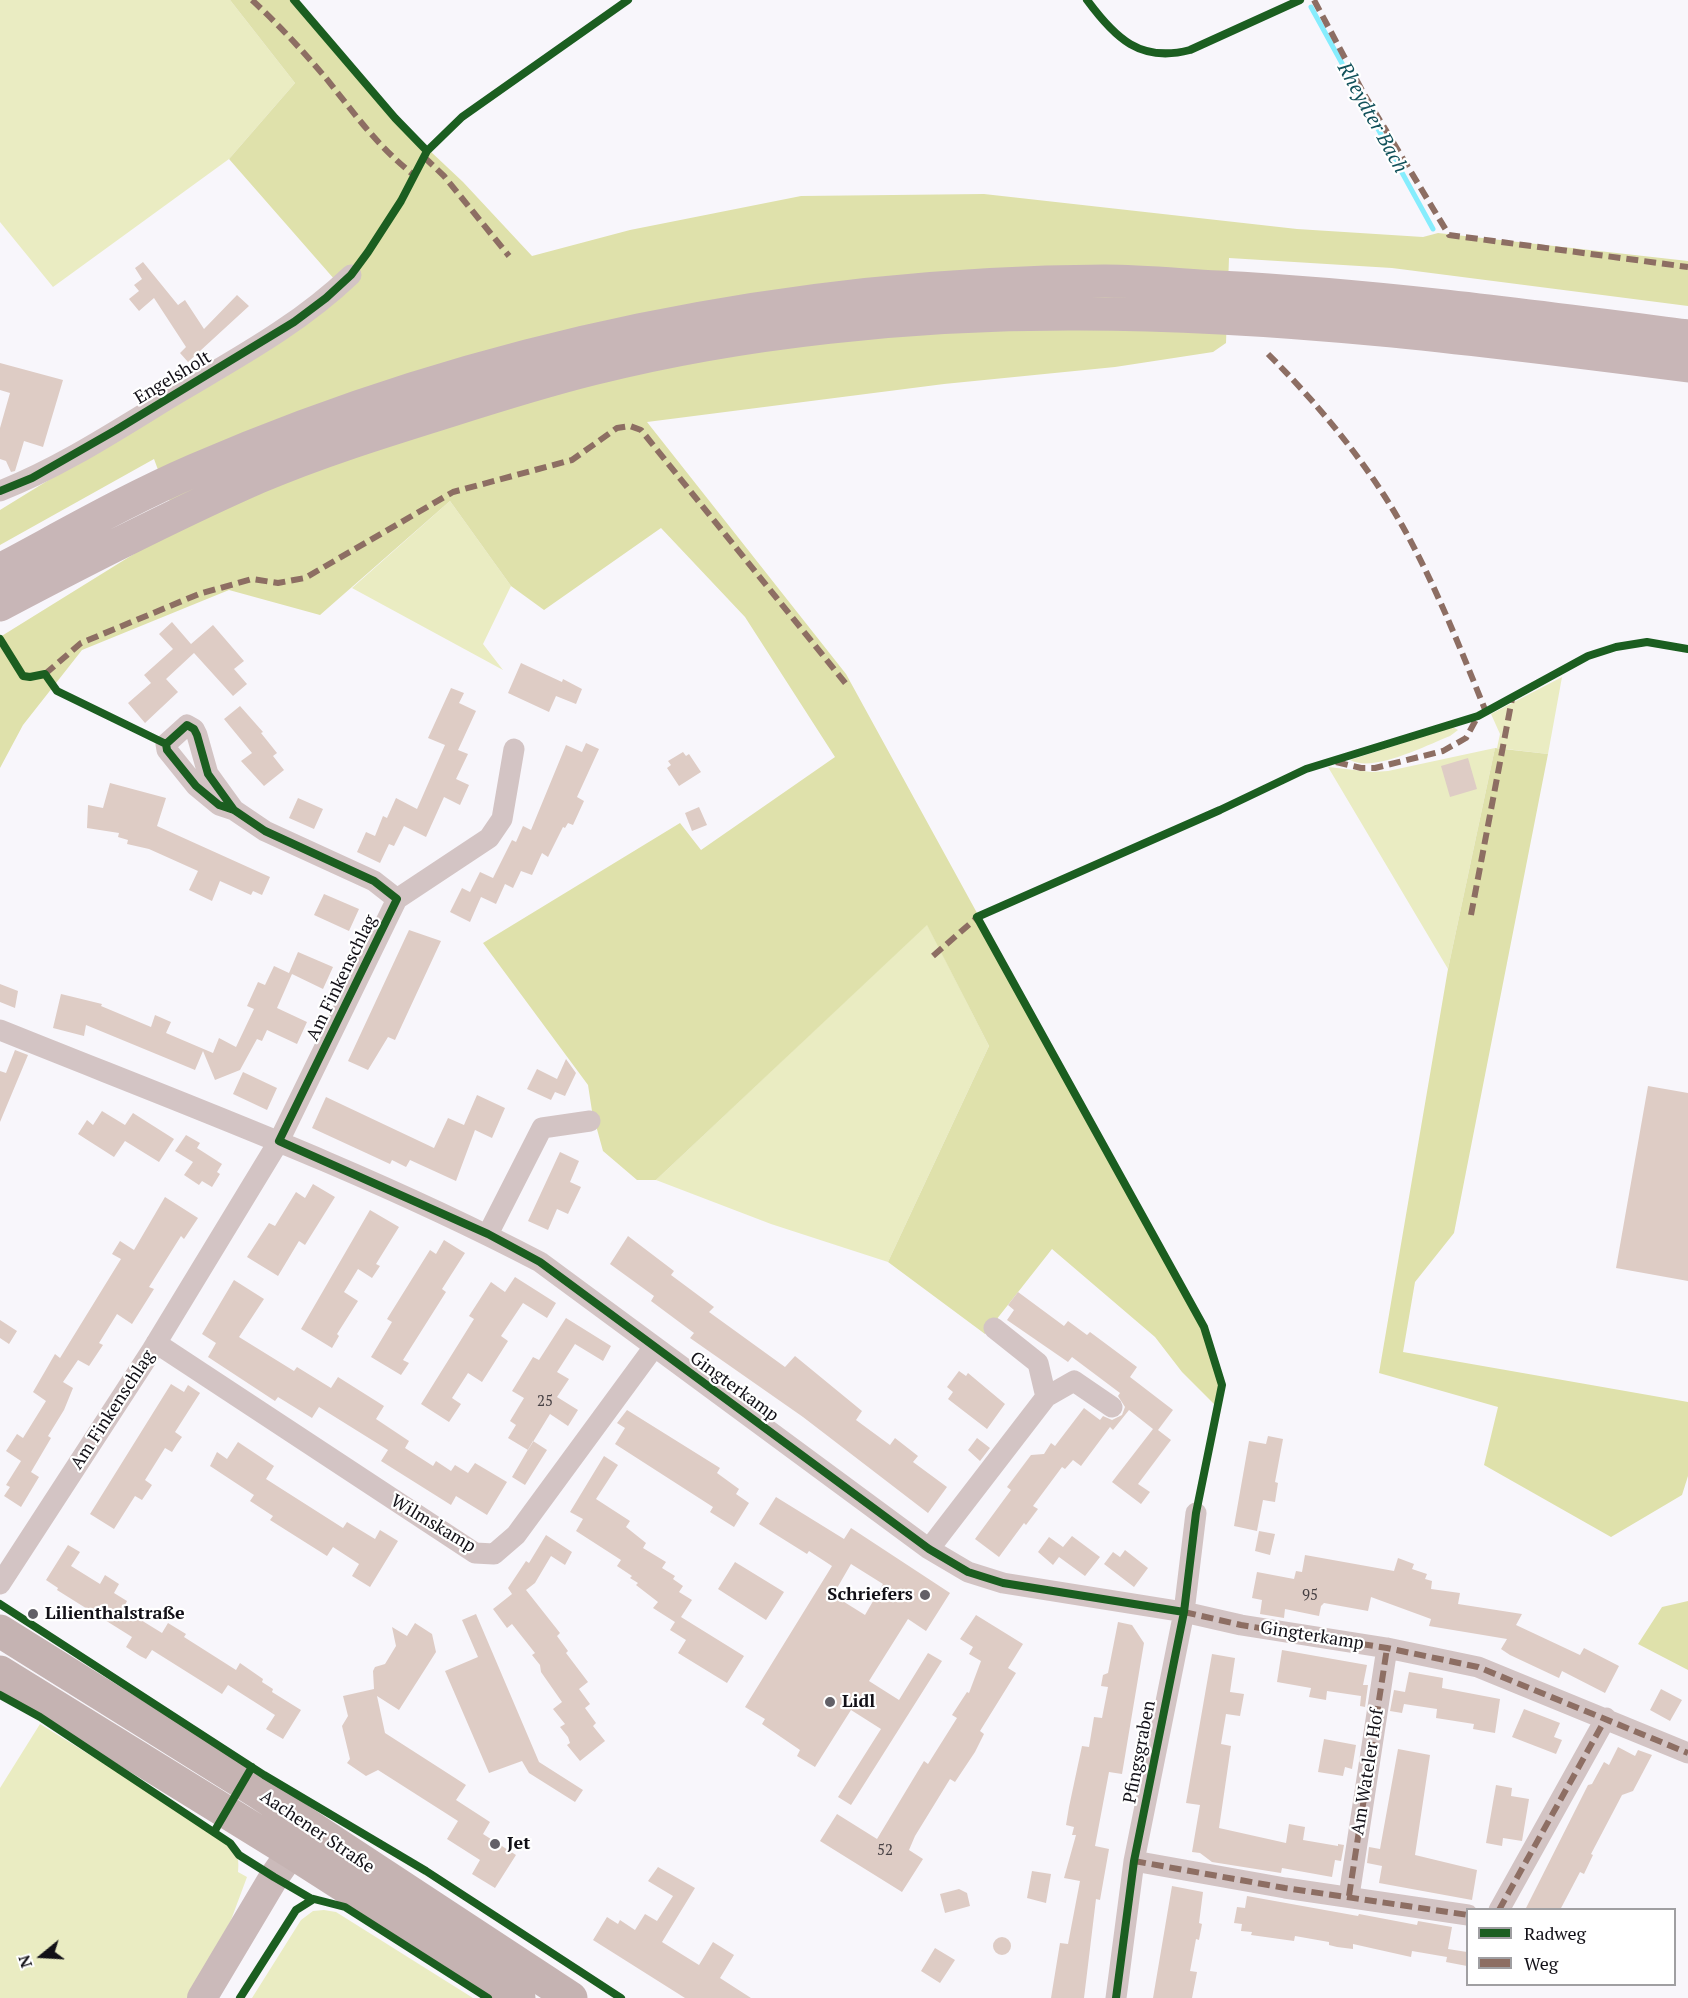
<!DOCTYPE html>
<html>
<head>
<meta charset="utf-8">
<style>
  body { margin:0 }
  #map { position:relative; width:1688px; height:1998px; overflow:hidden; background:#f8f6fb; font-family:"PT Serif",serif }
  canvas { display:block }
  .legend { position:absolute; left:1466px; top:1908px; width:210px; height:78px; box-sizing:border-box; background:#fff; border:2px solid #a09fa2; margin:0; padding:8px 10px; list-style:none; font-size:18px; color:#121017 }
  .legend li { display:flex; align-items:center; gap:12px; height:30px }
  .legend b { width:30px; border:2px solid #a09fa2 }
  .north { position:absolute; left:12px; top:1926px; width:60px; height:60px; -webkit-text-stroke:4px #fff; paint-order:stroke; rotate:252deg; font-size:16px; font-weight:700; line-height:24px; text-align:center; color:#121017 }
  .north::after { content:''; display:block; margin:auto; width:21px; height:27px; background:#121017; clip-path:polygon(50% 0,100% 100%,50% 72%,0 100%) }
</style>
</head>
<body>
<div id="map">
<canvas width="1688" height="1998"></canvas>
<ul class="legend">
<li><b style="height:8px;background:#1b5e20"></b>Radweg</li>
<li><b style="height:8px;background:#8d6e63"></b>Weg</li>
</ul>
<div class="north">N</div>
</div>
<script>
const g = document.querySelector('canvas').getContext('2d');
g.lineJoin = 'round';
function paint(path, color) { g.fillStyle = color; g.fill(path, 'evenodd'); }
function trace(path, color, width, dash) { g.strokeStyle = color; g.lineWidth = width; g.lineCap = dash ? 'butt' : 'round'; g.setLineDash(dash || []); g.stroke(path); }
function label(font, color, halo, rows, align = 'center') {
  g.font = font + ' "PT Serif",serif'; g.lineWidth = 4.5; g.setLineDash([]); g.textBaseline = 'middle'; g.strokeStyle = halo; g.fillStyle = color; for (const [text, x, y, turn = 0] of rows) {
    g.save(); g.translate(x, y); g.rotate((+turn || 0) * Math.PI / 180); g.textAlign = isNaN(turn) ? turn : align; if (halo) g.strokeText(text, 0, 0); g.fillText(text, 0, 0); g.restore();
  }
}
const green = new Path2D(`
  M0 0H230L295 83 229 159 53 287 0 222Z
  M450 501 511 586 483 644 503 670 352 588Z
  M1562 677 1548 754 1497 748 1500 734 1491 714Z
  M1453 727 1458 730 1450 736C1427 745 1373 773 1350 760Z
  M1495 748 1448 969 1328 767 1372 772 1388 771Z
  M927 924 989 1046 888 1262 771 1224 656 1180Z
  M40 1724 214 1832C230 1843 241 1850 238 1872L247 1877 231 1920 189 1998H0V1788Z
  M324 1910 336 1912 473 1998H252L301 1920 313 1911Z`);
const forest = new Path2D(`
  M230 0H294L395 118 463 182 532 256 630 230 801 196 984 194 1297 229 1423 237 1438 233 1688 261V306L1392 268 1229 258 1226 343 1213 352 1115 367 944 384 647 422 846 674 1204 1327 1222 1385 1218 1408 1182 1372 1155 1337 1052 1249 985 1334 888 1262 989 1046 927 925 656 1180H637L603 1151 592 1111 588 1085 483 943 680 823 701 850 835 757 745 617 661 528 544 610 511 586 450 501 320 615 229 590 82 650 23 725 0 768V637L179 526 154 459 0 545V510L315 316 342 288 229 159 295 83Z
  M1495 748 1548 754 1454 1233 1415 1282 1403 1352 1688 1402V1476L1682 1495 1611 1537 1484 1465 1498 1407 1379 1373 1448 969Z
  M1688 1601V1670L1638 1644 1662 1607Z`);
const stream = new Path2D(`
  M1311 7 1433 229`);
const building = new Path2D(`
  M143 262 178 305 185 300 204 329 237 295 249 306 188 362 180 353 186 347 154 298 139 311 129 299 139 291 134 285 142 279 135 268Z
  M0 363 63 380 43 447 24 441 15 471 11 472 6 461 0 459V428L10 393 0 390Z
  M172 622 191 644 213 625 244 661 234 669 247 684 233 696 194 653 166 679 178 692 145 723 128 703 151 683 144 675 173 649 159 634Z
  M521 663 562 682 563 679 582 689 576 704 556 696 549 712 508 693Z
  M451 688 464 693 459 703 476 711 458 750 468 754 456 779 469 785 460 805 444 797 426 837 404 826 394 846 389 844 380 863 357 852 366 832 375 836 383 816 387 818 396 798 417 809 445 745 428 738Z
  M240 706 263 732 261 733 277 753 273 756 284 770 264 786 241 761 252 753 224 719Z
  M586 743 599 749 577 797 584 801 573 825 568 823 565 828 563 827 548 857 542 853 532 875 521 871 513 888 505 884 496 904 481 897 470 922 450 912 462 888 470 892 480 872 493 878 512 840 516 842 523 826 531 830 566 745 582 752Z
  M683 752 686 756 689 754 701 772 679 786 667 768 671 765 668 761Z
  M1468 758 1477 789 1450 797 1441 766Z
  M110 783 166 798 157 826 270 877 262 895 253 891 251 895 220 881 212 901 189 890 198 871 149 849 127 844 128 840 118 837 119 833 87 828 88 805 103 808Z
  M298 798 323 809 314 829 289 818Z
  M699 807 707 825 692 831 685 813Z
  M324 894 359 909 349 931 314 915Z
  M409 930 441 941 395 1040 388 1037 368 1070 348 1061Z
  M298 952 333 967 323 989 292 974 277 1008 307 1022 297 1044 267 1030 262 1041 257 1039 240 1070 215 1080 203 1051 195 1070 86 1025 84 1036 53 1028 61 994 102 1004 101 1006 151 1027 155 1015 171 1022 166 1033 213 1053 219 1038 236 1047 254 1009 247 1006 258 982 265 985 274 966 289 973Z
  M0 984 18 991 15 1008 0 1002Z
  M15 1050 28 1055 0 1122V1071L6 1073Z
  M566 1059 576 1073 565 1096 555 1092 551 1100 527 1089 537 1069 557 1079Z
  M243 1072 277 1088 267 1110 233 1094Z
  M1648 1086 1688 1093V1281L1616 1268Z
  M477 1095 505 1108 492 1138 475 1130 456 1181 410 1160 406 1167 392 1160 390 1164 312 1128 326 1097 434 1148 448 1118 464 1125Z
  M102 1111 125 1125 133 1113 174 1139 159 1162 125 1141 114 1157 78 1134 87 1120 93 1125Z
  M186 1135 200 1143 197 1148 222 1164 217 1172 220 1174 212 1187 202 1181 199 1185 184 1175 193 1162 175 1151Z
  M560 1152 579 1161 570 1182 581 1187 568 1214 557 1209 548 1230 528 1221Z
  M313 1184 335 1197 305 1245 299 1241 278 1276 247 1257 269 1223 275 1226 296 1192 305 1198Z
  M165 1197 198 1218 184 1239 181 1236 149 1287 154 1289 132 1324 117 1314 99 1343 103 1345 89 1366 78 1360 63 1382 73 1388 64 1410 48 1436 51 1438 31 1472 39 1477 21 1507 4 1496 10 1487 6 1485 21 1461 6 1451 17 1434 23 1438 46 1401 33 1392 55 1354 60 1358 121 1259 112 1254 120 1241 134 1250Z
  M370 1210 399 1227 376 1264 380 1266 372 1278 358 1269 344 1292 358 1301 337 1334 339 1336 332 1348 301 1329Z
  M628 1236 674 1271 671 1275 714 1307 709 1312 785 1367 795 1356 862 1411 856 1420 890 1445 895 1438 918 1456 913 1462 947 1487 928 1513 803 1417 690 1338 694 1333 651 1301 654 1296 610 1264Z
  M444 1240 465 1253 442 1289 446 1292 403 1360 409 1363 401 1375 371 1357 392 1322 387 1319 430 1250 436 1254Z
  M515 1277 556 1303 547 1318 523 1303 501 1336 508 1341 482 1382 468 1373 452 1398 461 1404 449 1422 421 1404 474 1319 469 1316 491 1282 505 1292Z
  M234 1280 264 1299 239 1337 294 1371 297 1367 331 1388 338 1377 384 1406 376 1419 409 1441 405 1448 433 1466 436 1461 451 1471 455 1465 468 1473 475 1463 507 1482 487 1515 456 1496 451 1505 381 1461 388 1450 319 1407 312 1418 278 1397 275 1401 208 1357 216 1343 202 1334Z
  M1018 1292 1064 1326 1068 1321 1087 1335 1090 1332 1137 1367 1130 1377 1173 1410 1158 1430 1171 1440 1138 1484 1150 1492 1141 1504 1112 1482 1153 1429 1129 1410 1113 1430 1110 1427 1081 1466 1073 1460 1065 1469 1062 1467 1033 1506 1038 1509 1026 1525 1024 1523 999 1557 975 1539 1011 1490 1007 1487 1031 1455 1044 1454 1051 1443 1055 1446 1084 1408 1100 1420 1103 1416 1112 1420 1122 1415 1125 1407 1118 1396 1120 1393 1072 1357 1068 1362 1007 1320 1014 1310 1008 1305Z
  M566 1318 611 1346 603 1361 575 1344 557 1372 569 1379 557 1397 578 1410 568 1426 550 1414 528 1450 508 1438 516 1425 510 1421 524 1398 512 1391 533 1357 539 1360Z
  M0 1320 17 1331 9 1344 0 1338Z
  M959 1371 966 1376 968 1373 1005 1404 987 1429 948 1399 953 1392 947 1387Z
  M171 1384 184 1392 188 1385 200 1393 175 1432 182 1437 177 1444 172 1452 165 1448 145 1480 152 1485 142 1500 135 1496 114 1529 90 1514Z
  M627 1410 720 1468 717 1473 739 1489 736 1494 749 1503 734 1527 710 1512 713 1507 615 1444 625 1428 617 1423Z
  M1268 1436 1283 1439 1275 1482 1278 1483 1275 1502 1263 1500 1257 1531 1234 1526 1249 1441 1266 1444Z
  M977 1438 990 1448 980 1461 968 1450Z
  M533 1441 547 1450 525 1485 512 1477Z
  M238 1442 274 1466 266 1479 343 1528 347 1522 375 1539 380 1530 398 1541 370 1587 352 1576 359 1564 333 1547 327 1556 270 1520 273 1516 250 1501 254 1495 210 1466 217 1452 227 1459Z
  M604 1456 618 1465 596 1499 630 1521 626 1527 646 1543 643 1548 666 1562 662 1568 675 1576 673 1579 683 1586 679 1592 692 1600 681 1617 744 1656 727 1683 678 1653 686 1640 670 1630 675 1622 653 1608 658 1602 636 1585 638 1583 630 1578 632 1576 617 1566 621 1560 576 1531 583 1519 570 1512Z
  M776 1497 844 1539 851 1528 950 1593 926 1631 908 1619 869 1681 899 1700 928 1653 942 1661 851 1805 838 1797 881 1729 851 1710 815 1767 797 1756 800 1750 762 1724 765 1719 745 1707 832 1566 809 1551 807 1554 759 1524ZM851 1564 883 1584 865 1615 833 1595Z
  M1259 1531 1275 1534 1270 1555 1255 1551Z
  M546 1535 572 1552 565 1565 551 1556 535 1583 526 1590 560 1633 557 1636 568 1651 566 1653 588 1682 579 1689 590 1704 585 1708 596 1723 593 1726 605 1741 580 1761 567 1745 570 1743 568 1737 560 1727 565 1724 553 1709 562 1702 541 1672 540 1665 532 1655 535 1653 512 1624 507 1628 493 1609 512 1594 508 1588 526 1561 529 1563Z
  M1072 1536 1100 1557 1085 1576 1059 1557 1053 1565 1038 1552 1049 1537 1063 1547Z
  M68 1545 80 1552 71 1566 100 1584 105 1575 119 1584 114 1593 127 1601 123 1609 162 1633 168 1623 186 1634 184 1637 236 1670 240 1663 263 1679 262 1682 273 1689 272 1692 301 1710 283 1739 266 1729 275 1715 228 1685 222 1694 152 1650 146 1659 140 1656 126 1647 132 1637 57 1590 58 1588 46 1580Z
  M1125 1550 1148 1568 1134 1587 1104 1564 1113 1552 1120 1557Z
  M1305 1555 1394 1571 1398 1558 1414 1564 1412 1569 1427 1574 1425 1579 1432 1581 1431 1589 1460 1593 1458 1604 1522 1614 1516 1625 1580 1655 1584 1648 1619 1666 1605 1693 1562 1671 1559 1678 1510 1655 1501 1649 1507 1639 1429 1626 1431 1619 1371 1597 1368 1611 1324 1603 1321 1606 1319 1616 1285 1609 1284 1618 1260 1614 1262 1600 1252 1598 1257 1572 1294 1579 1296 1571 1302 1572Z
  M735 1562 784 1592 766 1620 718 1589Z
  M476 1614 539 1762 583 1790 575 1802 529 1773 522 1761 489 1773 445 1671 478 1657 462 1620Z
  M976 1615 1023 1644 1008 1668 1016 1673 980 1731 984 1734 975 1752 955 1782 950 1779 915 1836 909 1850 923 1859 902 1892 820 1841 837 1814 877 1839 924 1761 928 1764 957 1718 952 1715 967 1692 969 1693 981 1661 969 1654 973 1647 960 1639Z
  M1118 1622 1132 1625 1144 1643 1122 1774 1109 1772 1095 1846 1109 1849 1100 1900 1096 1899 1084 1998H1051L1060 1943 1068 1944 1080 1881 1064 1878 1076 1835H1072L1074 1827 1066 1825 1069 1807 1082 1746 1089 1747 1094 1717 1102 1718 1108 1687 1101 1686 1103 1675 1108 1673Z
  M415 1623 432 1634 436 1652 399 1710 377 1696 385 1733 466 1785 456 1800 490 1822 483 1834 516 1855 495 1888 472 1874 480 1860 447 1839 458 1821 378 1770 366 1776 347 1763 350 1759 342 1726 348 1716 343 1696 374 1689 373 1671 375 1667 385 1664 396 1646 392 1627 407 1636Z
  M1282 1650 1367 1665 1363 1685H1368L1365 1707 1360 1706 1361 1696 1327 1691 1326 1700 1309 1697 1311 1688 1277 1682Z
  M1212 1654 1235 1658 1230 1692 1244 1694 1240 1716 1226 1714 1221 1744 1231 1746 1219 1828 1286 1843 1289 1824 1305 1827 1303 1840 1338 1846V1844L1344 1845 1341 1861 1335 1860 1332 1877 1282 1868 1281 1873 1212 1862 1200 1853 1192 1852 1200 1805 1186 1803Z
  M1409 1672 1443 1678 1442 1688 1500 1699 1495 1733 1473 1729 1474 1724 1436 1718 1437 1709 1404 1704 1402 1713 1390 1711 1394 1690 1405 1692Z
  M1661 1689 1682 1700 1670 1721 1650 1710Z
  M1524 1709 1560 1723 1554 1737 1562 1740 1556 1754 1512 1737Z
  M1324 1739 1356 1745 1352 1769 1345 1767 1343 1776 1318 1772Z
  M1618 1747 1635 1756 1638 1750 1652 1755 1633 1791 1622 1795 1591 1854 1593 1855 1584 1874 1580 1872 1560 1910H1525L1588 1785 1592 1784 1604 1762 1609 1765Z
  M1398 1749 1430 1755 1415 1855 1477 1870 1472 1900 1379 1883 1382 1866 1367 1863 1369 1847 1380 1849Z
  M1496 1785 1512 1788 1511 1796 1529 1799 1522 1841 1503 1838 1502 1846 1486 1843Z
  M658 1867 695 1888 662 1942 699 1965 713 1942 734 1955 720 1978 751 1998H685L593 1940 607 1917 618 1924 620 1920 635 1930 645 1914 657 1921 673 1896 648 1881Z
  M1032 1871 1051 1874 1046 1903 1027 1898Z
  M1172 1886 1203 1892 1199 1923 1202 1924 1199 1940 1196 1939 1190 1971 1197 1972 1192 1998H1153Z
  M959 1889 967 1893 970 1906 945 1913 940 1894Z
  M1247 1896 1358 1916 1359 1914 1417 1925 1418 1921 1452 1927 1448 1949 1467 1952V1966L1446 1962 1447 1957 1412 1951 1411 1957 1353 1944V1949L1337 1947 1329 1945V1942L1295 1936 1294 1941 1251 1935 1252 1932 1241 1931 1242 1924 1234 1923 1237 1907 1245 1908Z
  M993 1946a9 9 0 1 1 18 0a9 9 0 1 1-18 0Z
  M935 1948 955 1960 940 1983 921 1971Z`);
const street = new Path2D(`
  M0 491C61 467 117 430 173 396 235 359 299 325 351 275
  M234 810 208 774 197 735 194 729 187 725 166 744 167 750 196 786 219 805 234 810 265 831 374 881 397 899
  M0 1030C181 1103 366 1171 540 1262L929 1549 968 1572 1003 1583 1184 1612 1241 1625 1387 1648 1478 1667 1688 1753
  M488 1234 542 1128 590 1121
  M994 1328 1038 1363 1046 1397 1074 1381 1112 1407
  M156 1343 475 1553 494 1554 516 1535 654 1347
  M929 1549 1046 1397
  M0 1584 152 1350 279 1141 397 899 489 838 502 819 514 749
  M1134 1861 1285 1888 1468 1915
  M1349 1896 1387 1648
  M1499 1910 1606 1718
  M1116 1998 1134 1861 1184 1612 1196 1513`);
const secondary = new Path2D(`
  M202 1998 274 1877 305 1833`);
const primary = new Path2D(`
  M0 1631 256 1791 571 1998
  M0 1672 291 1852 519 1998`);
const highway = new Path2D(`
  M0 570C64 536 128 499 195 470 481 346 793 283 1105 281 1142 281 1181 285 1218 287 1376 295 1532 316 1688 336
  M0 605C85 560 170 516 259 477 320 451 385 431 449 411 496 396 544 381 592 369 742 331 914 314 1069 314 1273 313 1486 340 1688 366`);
const quiet = new Path2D(`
  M252 0C278 24 302 50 325 77 356 115 375 144 415 176
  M1314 0 1364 94 1449 235 1688 267
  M424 157 444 176 509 256
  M1268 354C1319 405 1368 464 1403 527 1436 586 1461 650 1486 712
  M45 674 81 643 199 594 252 579 278 583 305 578 453 492 572 460 617 428 630 426 641 430 846 684
  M1336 762 1361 768H1375L1443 751 1466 738 1478 716
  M1471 915 1512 699
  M933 956 980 915
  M1184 1612 1241 1625 1387 1648 1478 1667 1688 1753
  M1134 1861 1285 1888 1468 1915
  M1349 1896 1387 1648
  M1499 1910 1606 1718`);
const cycleway = new Path2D(`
  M294 0 395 118 427 151
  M1087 0C1115 38 1140 63 1190 50L1300 0
  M0 491 32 478 116 430 294 322 326 298 351 275 368 252 401 201 427 151 462 117 628 0
  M0 639 23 676 30 677 45 674 57 691 166 744
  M234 810 208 774 197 735 194 729 187 725 166 744 167 750 196 786 219 805 234 810 265 831 374 881 397 899 279 1141 488 1234 540 1262 929 1549 968 1572 1003 1583 1184 1612
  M0 1604 264 1775 426 1871 621 1998
  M0 1695 40 1717 230 1843 239 1855 274 1877 310 1898 345 1907 488 1998
  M214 1832 252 1767
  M240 1998 296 1910 312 1900 310 1898
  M1116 1998 1134 1861 1184 1612 1196 1513 1222 1385 1204 1327 977 917 1220 810 1306 769 1478 716 1588 656 1616 647 1647 642 1688 649`);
const markers = [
  [925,1595,6,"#626067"],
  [33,1614,6,"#626067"],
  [830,1702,6,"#626067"],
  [495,1844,6,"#626067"]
];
const numberNames = [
  ["25",545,1402],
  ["95",1310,1596],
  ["52",885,1851]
];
const streetNames = [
  ["Engelsholt",173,378,-31],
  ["Am Finkenschlag",342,978,-64],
  ["Gingterkamp",734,1387,36],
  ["Am Finkenschlag",113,1410,-57],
  ["Wilmskamp",433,1524,31],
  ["Gingterkamp",1312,1636,9],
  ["Pfingsgraben",1140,1752,-79],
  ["Am Wateler Hof",1368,1772,-81],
  ["Aachener Straße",317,1832,34]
];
const poiNames = [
  ["Schriefers",913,1595,"right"],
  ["Lilienthalstraße",45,1614],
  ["Lidl",842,1702],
  ["Jet",507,1844]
];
const waterNames = [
  ["Rheydter Bach",1372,118,61]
];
paint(green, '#eaecc2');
paint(forest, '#dfe1ab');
trace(stream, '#86edfd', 5);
paint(building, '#deccc5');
trace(street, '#d3c4c4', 21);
trace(secondary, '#cbbaba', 30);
trace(primary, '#c5b3b2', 33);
trace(highway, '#c8b6b7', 33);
trace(quiet, '#8d6e63', 6, [12, 6]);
trace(cycleway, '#1b5e20', 8);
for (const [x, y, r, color] of markers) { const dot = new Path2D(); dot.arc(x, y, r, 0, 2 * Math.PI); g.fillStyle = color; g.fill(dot); trace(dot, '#fff', 2); }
label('15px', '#453f42', null, numberNames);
label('18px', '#121017', '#fff', streetNames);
label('bold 18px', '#121017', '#fff', poiNames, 'left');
label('italic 20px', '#11515a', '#fff', waterNames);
</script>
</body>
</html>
